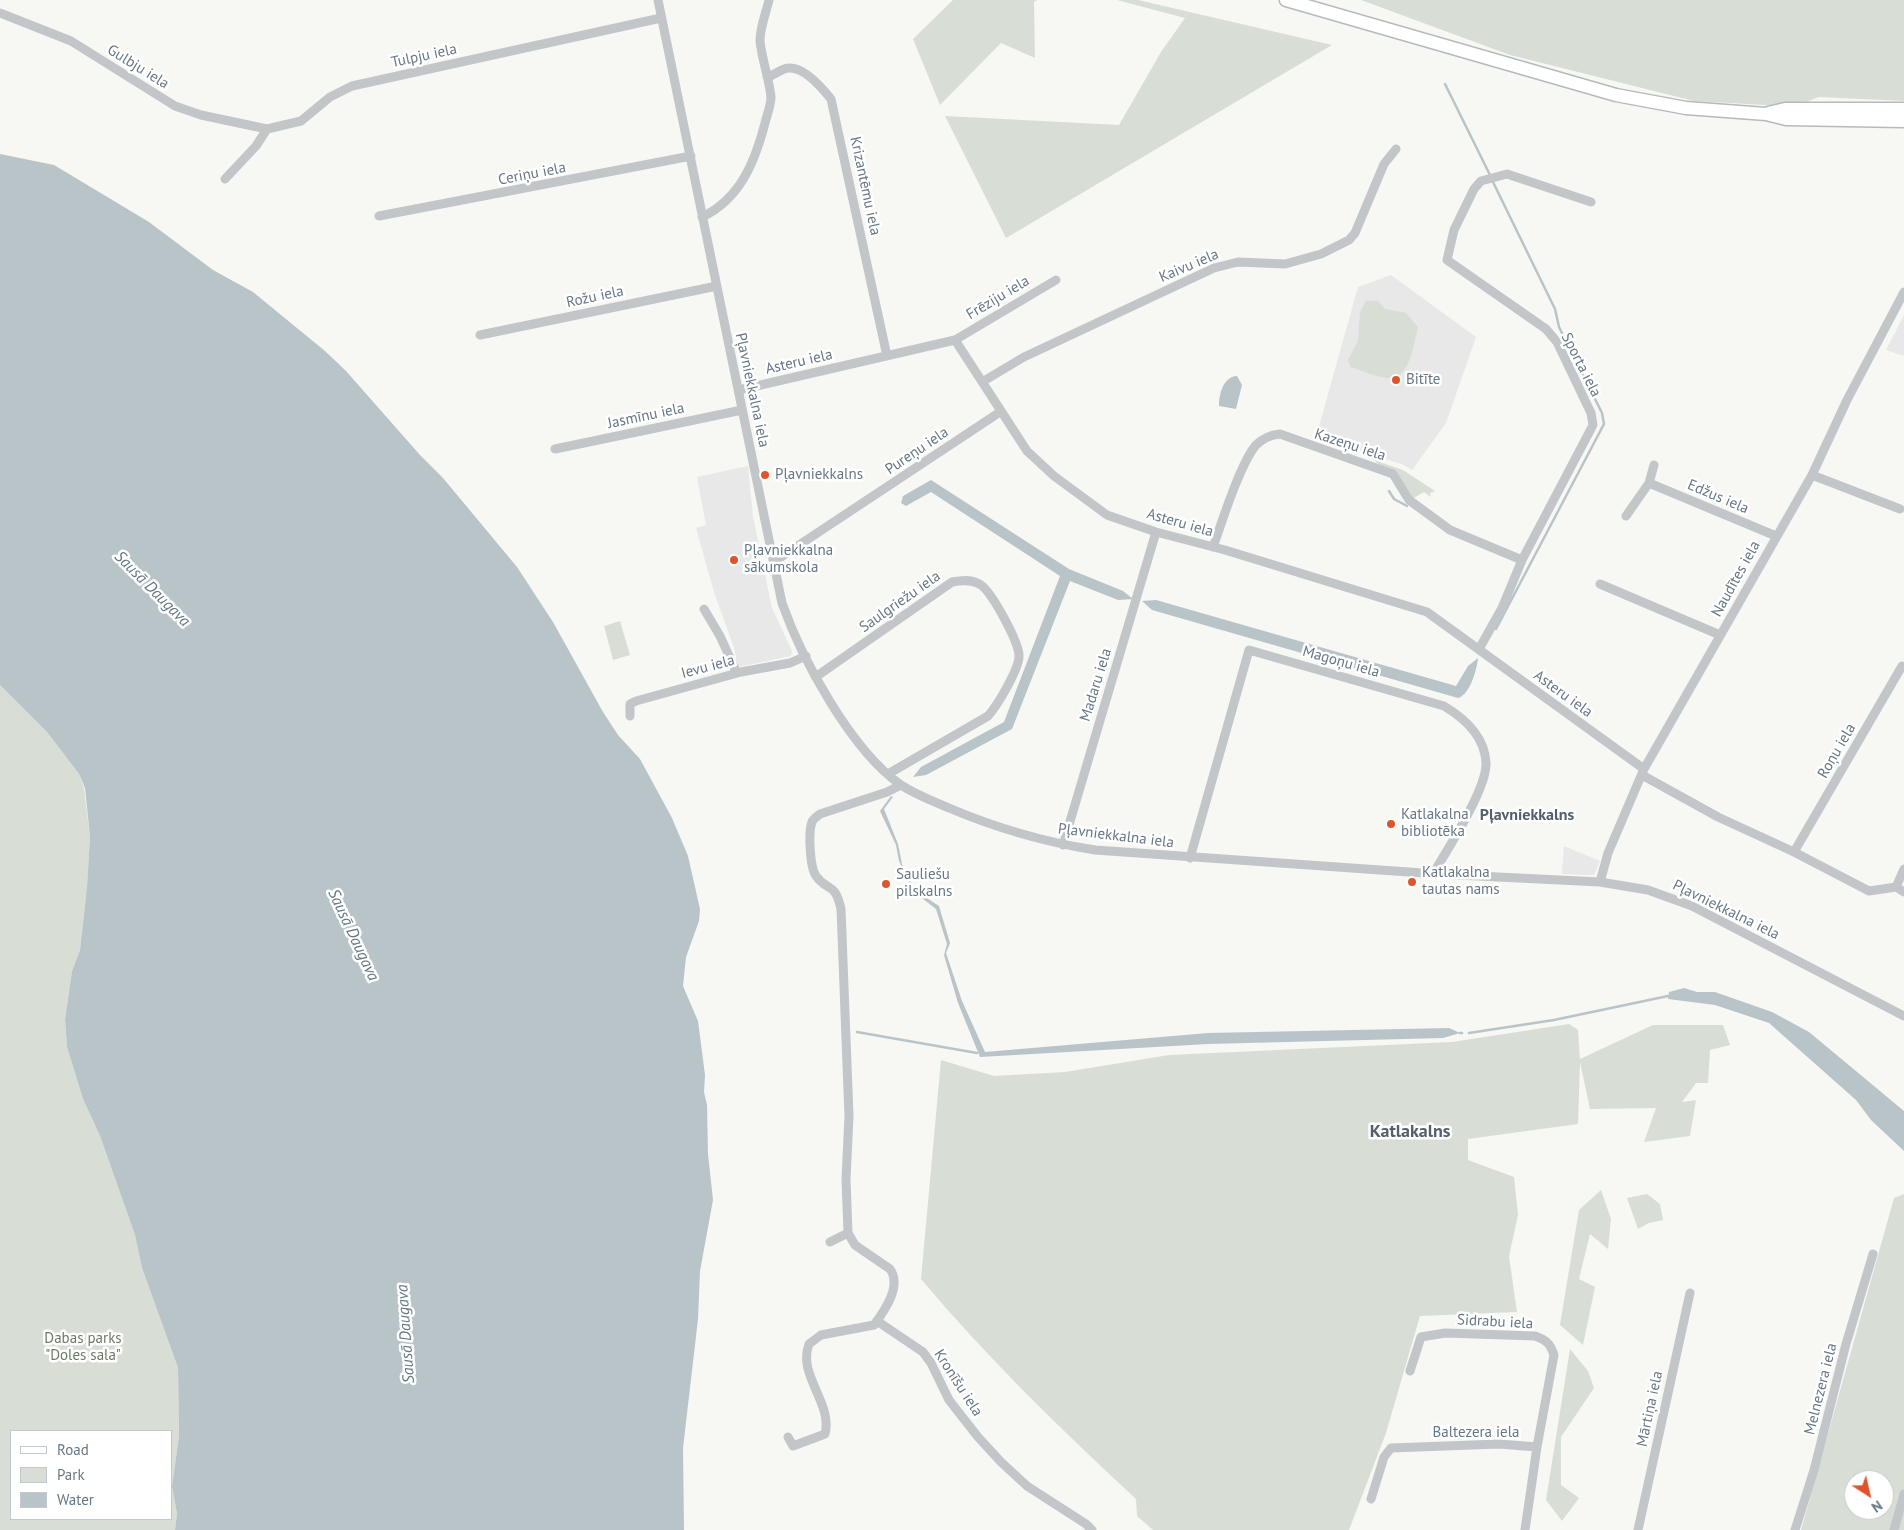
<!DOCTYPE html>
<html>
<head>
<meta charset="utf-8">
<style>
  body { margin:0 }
  #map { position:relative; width:1904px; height:1530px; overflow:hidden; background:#f7f7f4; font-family:"PT Sans",sans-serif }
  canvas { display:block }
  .legend { position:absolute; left:10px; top:1430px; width:162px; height:90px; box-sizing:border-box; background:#fff; border:1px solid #c2c9ce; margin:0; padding:6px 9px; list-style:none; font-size:15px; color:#667784 }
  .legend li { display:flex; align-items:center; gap:10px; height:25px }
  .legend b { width:25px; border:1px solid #c2c9ce }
  .north { position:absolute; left:1844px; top:1470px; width:50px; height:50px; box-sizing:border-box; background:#fff; border:1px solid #c2c9ce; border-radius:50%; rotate:145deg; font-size:14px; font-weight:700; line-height:20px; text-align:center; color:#667784 }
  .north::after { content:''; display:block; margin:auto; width:18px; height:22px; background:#df542c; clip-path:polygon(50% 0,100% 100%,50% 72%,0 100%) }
</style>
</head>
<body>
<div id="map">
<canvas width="1904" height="1530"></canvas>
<ul class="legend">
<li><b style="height:6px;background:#fff"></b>Road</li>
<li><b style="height:14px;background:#d8ded5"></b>Park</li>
<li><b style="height:14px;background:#b9c4c8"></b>Water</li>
</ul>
<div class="north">N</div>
</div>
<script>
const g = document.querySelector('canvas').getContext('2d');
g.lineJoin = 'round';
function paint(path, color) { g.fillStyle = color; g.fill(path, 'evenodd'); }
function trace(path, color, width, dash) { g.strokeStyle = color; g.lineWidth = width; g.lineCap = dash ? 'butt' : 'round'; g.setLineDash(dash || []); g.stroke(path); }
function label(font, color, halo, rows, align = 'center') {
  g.font = font + ' "PT Sans",sans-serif'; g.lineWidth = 5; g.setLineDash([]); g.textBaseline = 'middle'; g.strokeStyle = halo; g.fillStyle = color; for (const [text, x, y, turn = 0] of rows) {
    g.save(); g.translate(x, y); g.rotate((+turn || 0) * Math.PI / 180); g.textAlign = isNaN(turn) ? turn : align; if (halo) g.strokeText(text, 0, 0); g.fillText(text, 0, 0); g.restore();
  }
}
const built = new Path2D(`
  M1391 275 1476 337 1446 423 1412 470 1404 465 1316 437 1358 287Z
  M1904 315V356L1886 350Z
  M748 466 753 517 772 608 792 651 791 656 738 667 734 648 714 592 696 528 706 525 697 477Z
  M1564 846 1600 861 1594 875 1562 874Z`);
const green = new Path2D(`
  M953 0H1037L1034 2 1035 58 1001 43 940 105 913 39Z
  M1117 0H1138L1332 45 1006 238 945 116 1119 125 1161 52 1185 18Z
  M1361 0H1904V101L1819 97 1803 103 1782 106 1694 101 1510 55Z
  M1366 301H1378L1385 309 1406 313 1418 327C1414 343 1410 379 1389 378 1377 378 1362 370 1350 367L1348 360 1358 341 1360 312Z
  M1374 460 1403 470 1435 491 1430 493 1431 497 1424 492 1412 499 1396 471 1378 464Z
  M620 621 630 655 613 660 604 626Z
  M0 685 47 732 79 774 84 788 90 837 87 888 80 950 72 971 65 1019 67 1047 83 1099 100 1136 135 1235 142 1268 178 1368 179 1436 172 1486 177 1514 175 1530H0ZM11 1431H171V1519H11Z
  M1569 1024 1578 1030 1580 1059 1653 1025H1723L1730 1045 1710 1050 1708 1083H1696L1682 1102 1696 1100 1690 1136 1644 1142 1656 1108 1590 1109 1580 1062 1578 1124 1468 1139V1160L1514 1177 1518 1215 1509 1256 1517 1312 1420 1316 1386 1433 1349 1530H1153L1137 1516 1136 1499C1061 1429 987 1358 921 1279L941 1060 994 1076 1065 1072 1169 1055 1452 1042Z
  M1601 1190 1611 1219 1608 1249 1590 1234 1579 1279 1595 1287 1583 1345 1560 1325 1579 1210Z
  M1647 1194 1660 1204 1663 1220 1649 1223 1638 1229 1627 1198Z
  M1904 1194V1530H1801L1894 1198ZM1854 1480H1884V1510H1854Z
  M1570 1349 1588 1371 1594 1388 1561 1437V1485L1579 1498 1562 1521 1546 1500Z`);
const water = new Path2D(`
  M0 154 54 165 149 222 213 270 253 292 325 351 346 371 420 455 443 478 517 567 553 622 603 712 618 735 640 759 672 818 688 856 700 909 699 921 686 957 683 986 698 1021 705 1075 704 1092 707 1105 708 1154 713 1200 700 1271 698 1319 683 1448 684 1530H175L177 1514 172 1486 179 1436 178 1368 142 1268 135 1235 100 1136 83 1099 67 1047 65 1019 72 971 80 950 87 887 90 837 85 788 79 774 47 732 0 685Z
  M1237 376 1242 385 1236 409 1219 406C1219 394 1223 377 1237 376Z
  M931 480 1069 569 1123 591 1133 599 1118 600 1070 581 1012 729 926 775 913 777 921 767 1004 722 1060 576 931 492 906 506 901 503 903 496Z
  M1156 600 1456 686 1468 666 1478 658C1477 669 1470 695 1458 698L1152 610 1142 601Z
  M891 796 893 797 884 809 898 844 902 864 916 891 939 906 950 943 946 953 962 1001 985 1052 1208 1033 1449 1028 1460 1033 1443 1038 1208 1044 980 1057 958 1003 944 955 947 944 936 909 914 892 899 861 896 845 880 811Z
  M1684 988 1697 992H1715L1772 1012 1809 1032 1904 1111V1151L1871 1120 1856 1100 1769 1023 1715 1005 1668 999 1669 992Z`);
const stream = new Path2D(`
  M1445 84 1490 175
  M1492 180 1555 309 1559 327 1602 413 1604 424 1496 629
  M1389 491 1394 499 1407 506
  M857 1032 977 1053
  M1460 1033H1462
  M1469 1033 1554 1020 1668 996`);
const street = new Path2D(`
  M658 0 782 603C802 660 852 751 901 785 916 795 933 801 949 808 996 828 1044 842 1095 850L1437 874 1600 882 1648 890 1692 906 1904 1016
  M0 13 71 41 175 106 201 115 267 129 301 121 330 97 352 86 661 18
  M767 77C775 75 782 68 789 68 804 67 823 89 831 99L887 356
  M225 179 256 146 267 129
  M379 216 691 156
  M702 217C740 199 755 162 765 123 767 115 771 105 771 97 769 78 762 60 760 41 760 27 766 13 769 0
  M480 335 717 286
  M955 340 1056 280
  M982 382 1024 357 1214 268 1238 262 1285 264 1321 254 1349 240 1355 233 1384 164 1396 149
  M739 390 955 340 1027 451 1054 476 1107 515 1156 532 1225 550 1427 612 1644 769
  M555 449 742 410
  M1812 475 1900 509
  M1649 483 1776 536
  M1626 516 1649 483 1654 465
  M1213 547C1222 522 1240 464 1256 445 1263 438 1270 435 1280 434L1393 474 1409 500 1450 530 1522 560
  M773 560 781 557 1000 412
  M1600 584 1720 635
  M704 609 720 636 735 669 734 674
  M1479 649 1502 608 1522 560 1593 425 1591 413 1557 342 1546 329 1447 260 1454 230 1474 189 1481 181 1507 174 1591 202
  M817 676 952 582C962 580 972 579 981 585 993 594 1018 641 1019 655 1020 668 997 706 988 716L888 774
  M630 716V704L636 701 741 672 790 663 806 656
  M1642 775 1718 817 1794 852 1869 891 1896 887 1904 892
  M1063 845 1156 532
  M1794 852 1902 666 1904 668
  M1190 858 1249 650 1444 706C1464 718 1485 737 1486 763 1487 789 1447 850 1433 874
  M1600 882 1608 853 1644 769 1812 475 1847 400 1904 292
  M1896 887 1904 869
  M830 1242 848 1233
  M877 1321 923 1352 931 1363 949 1400 978 1437 1001 1462 1027 1486 1086 1524 1092 1530
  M1410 1371 1421 1337 1445 1333 1535 1336C1546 1340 1550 1343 1554 1355L1537 1447
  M788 1437 793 1446 825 1434C833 1403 797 1375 809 1344L821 1335 874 1325C885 1310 902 1286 890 1269L855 1245 848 1233 846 1179 849 1116 841 909C835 881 827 892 816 876 810 868 808 832 812 822 813 819 816 817 820 814L887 792 901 785
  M1371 1499 1384 1457 1391 1448 1499 1444 1537 1447 1525 1530
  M1638 1530 1690 1293
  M1795 1530 1814 1470 1846 1344 1873 1254
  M1894 1530 1904 1494`);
const primary = new Path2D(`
  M1286 0 1616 95 1686 108 1766 114 1786 119 1904 121
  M1768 113 1785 109H1904`);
const markers = [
  [1396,380,5,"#df542c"],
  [765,475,5,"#df542c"],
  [734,560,5,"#df542c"],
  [1391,824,5,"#df542c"],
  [1412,882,5,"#df542c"],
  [886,884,5,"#df542c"]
];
const streetNames = [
  ["Tulpju iela",424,56,-12],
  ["Gulbju iela",138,67,32],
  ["Ceriņu iela",532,174,-11],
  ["Krizantēmu iela",865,186,78],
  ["Kaivu iela",1189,266,-23],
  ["Rožu iela",595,297,-12],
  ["Frēziju iela",998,298,-31],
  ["Asteru iela",799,362,-13],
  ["Sporta iela",1581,365,63],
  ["Pļavniekkalna iela",752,390,78],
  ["Jasmīnu iela",646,416,-12],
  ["Kazeņu iela",1350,445,18],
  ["Pureņu iela",917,451,-34],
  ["Edžus iela",1718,497,23],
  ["Asteru iela",1180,523,16],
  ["Naudītes iela",1736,579,-61],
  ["Saulgriežu iela",900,602,-35],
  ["Magoņu iela",1341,662,16],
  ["Ievu iela",708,667,-15],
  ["Madaru iela",1096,685,-73],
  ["Asteru iela",1563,694,36],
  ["Roņu iela",1837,751,-60],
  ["Pļavniekkalna iela",1116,836,7],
  ["Pļavniekkalna iela",1726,910,26],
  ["Sidrabu iela",1495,1322,3],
  ["Kronīšu iela",958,1383,57],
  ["Melnezera iela",1821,1389,-76],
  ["Mārtiņa iela",1650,1409,-78],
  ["Baltezera iela",1476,1433]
];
const poiNames = [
  ["Bitīte",1406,380],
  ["Pļavniekkalns",775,475],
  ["Pļavniekkalna",744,551],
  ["sākumskola",744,568],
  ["Katlakalna",1401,815],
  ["bibliotēka",1401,832],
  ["Katlakalna",1422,873],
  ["tautas nams",1422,890],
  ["Sauliešu",896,875],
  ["pilskalns",896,892]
];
const parkNames = [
  ["Dabas parks",83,1339],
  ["\"Doles sala\"",83,1356]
];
const waterNames = [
  ["Sausā Daugava",152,589,45],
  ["Sausā Daugava",353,935,65],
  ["Sausā Daugava",406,1334,-94]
];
const neighbourhoodNames = [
  ["Pļavniekkalns",1527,815]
];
const quarterNames = [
  ["Katlakalns",1410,1132]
];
paint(built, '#e7e8e7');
paint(green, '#d8ded5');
paint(water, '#b9c4c8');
trace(stream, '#b9c4c8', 2.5);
trace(primary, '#b5babd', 15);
trace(street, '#c2c6c9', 9);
trace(primary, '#fff', 12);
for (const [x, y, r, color] of markers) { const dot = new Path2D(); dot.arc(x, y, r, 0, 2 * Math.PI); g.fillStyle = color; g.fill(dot); trace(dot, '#fff', 2); }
label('15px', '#667784', '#fff', streetNames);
label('15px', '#667784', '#fff', poiNames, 'left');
label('15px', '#6a7b65', '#fff', parkNames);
label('italic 16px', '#637880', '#fff', waterNames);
label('bold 16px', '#546069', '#fff', neighbourhoodNames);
label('bold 18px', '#546069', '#fff', quarterNames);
</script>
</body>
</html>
